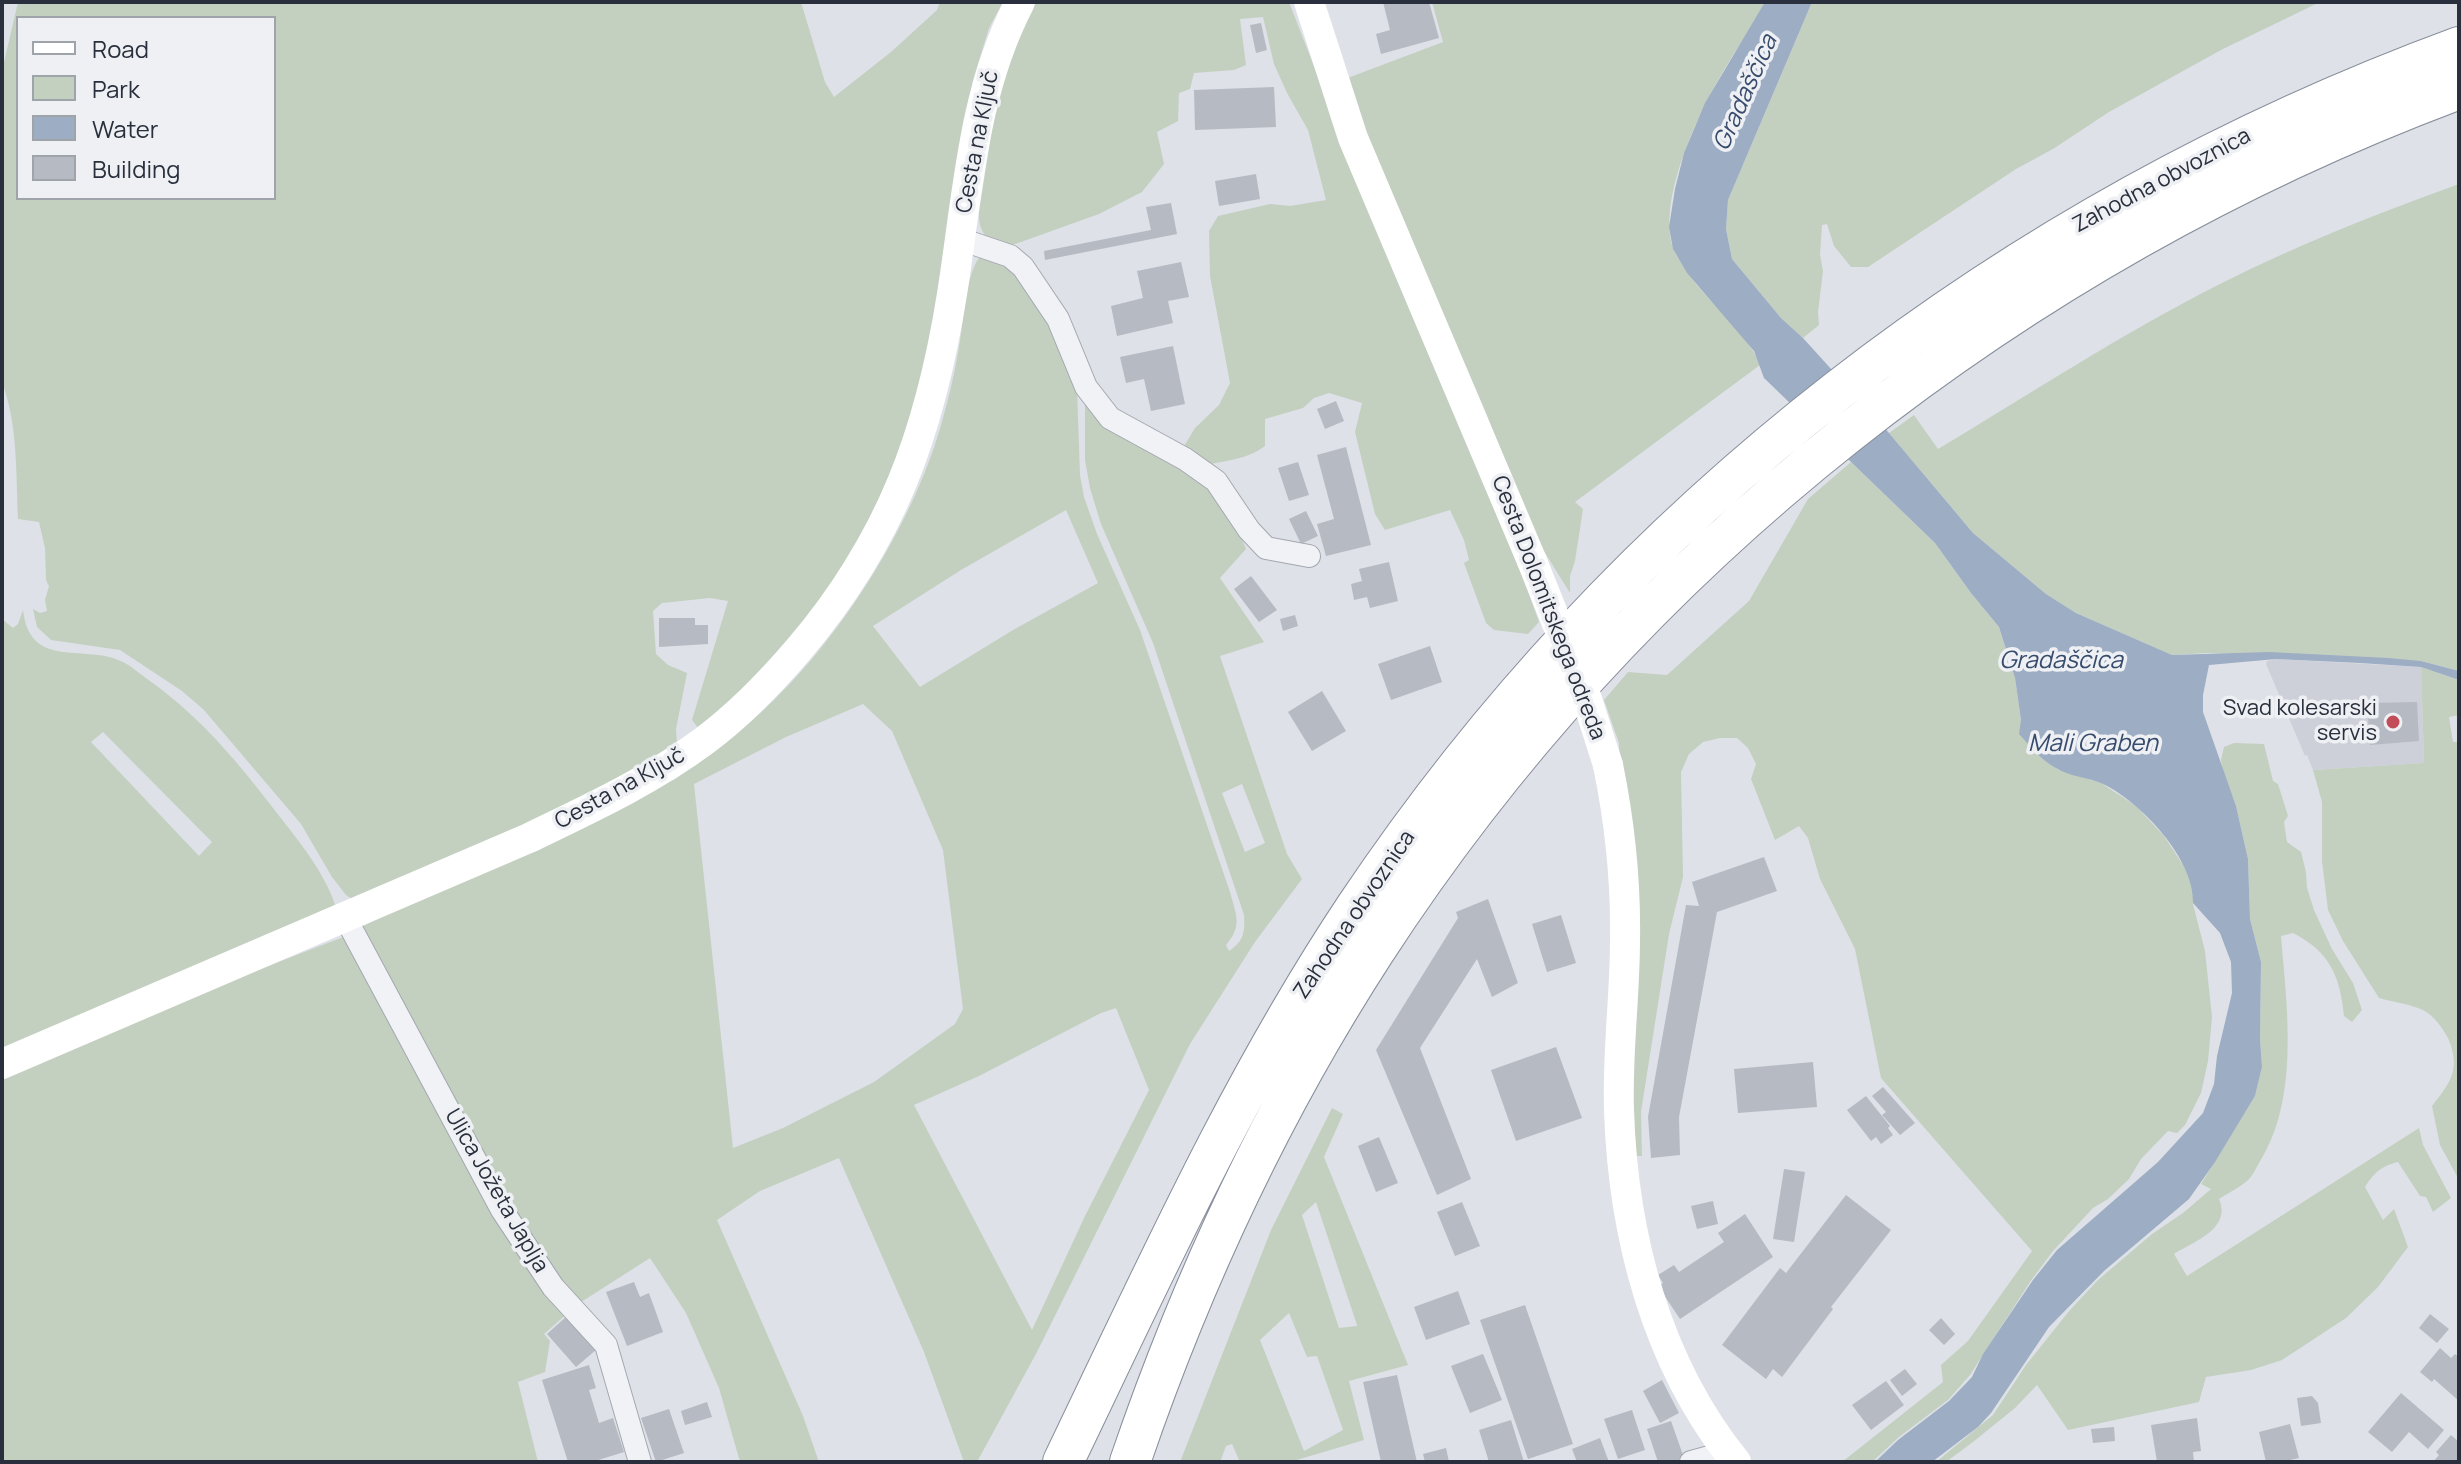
<!DOCTYPE html>
<html>
<head>
<meta charset="utf-8">
<style>
  body { margin:0 }
  #map { position:relative; width:2461px; height:1464px; overflow:hidden; background:#dee1e7; font-family:Manrope,sans-serif }
  canvas { display:block }
  .frame { position:absolute; inset:0; border:4px solid #292f3c; pointer-events:none }
  .legend { position:absolute; left:16px; top:16px; width:260px; height:184px; box-sizing:border-box; background:#eef0f4; border:2px solid #9fa3aa; margin:0; padding:10px 14px; list-style:none; font-size:24px; color:#292f3c }
  .legend li { display:flex; align-items:center; gap:16px; height:40px }
  .legend b { width:40px; border:2px solid #9fa3aa }
</style>
</head>
<body>
<div id="map">
<canvas width="2461" height="1464"></canvas>
<div class="frame"></div>
<ul class="legend">
<li><b style="height:10px;background:#fff"></b>Road</li>
<li><b style="height:22px;background:#c3d0c0"></b>Park</li>
<li><b style="height:22px;background:#9cadc4"></b>Water</li>
<li><b style="height:22px;background:#b6bac3"></b>Building</li>
</ul>
</div>
<script>
const g = document.querySelector('canvas').getContext('2d');
g.lineJoin = 'round';
function paint(path, color) { g.fillStyle = color; g.fill(path, 'evenodd'); }
function trace(path, color, width, dash) { g.strokeStyle = color; g.lineWidth = width; g.lineCap = dash ? 'butt' : 'round'; g.setLineDash(dash || []); g.stroke(path); }
function label(font, color, halo, rows, align = 'center') {
  g.font = font + ' Manrope,sans-serif'; g.lineWidth = 7; g.setLineDash([]); g.textBaseline = 'middle'; g.strokeStyle = halo; g.fillStyle = color; for (const [text, x, y, turn = 0] of rows) {
    g.save(); g.translate(x, y); g.rotate((+turn || 0) * Math.PI / 180); g.textAlign = isNaN(turn) ? turn : align; if (halo) g.strokeText(text, 0, 0); g.fillText(text, 0, 0); g.restore();
  }
}
const built = new Path2D(`
  M2276 659 2421 667 2424 763 2313 770 2307 755 2305 756 2266 664 2267 661Z`);
const green = new Path2D(`
  M18 2H801L825 82 834 97 891 52 937 10 940 2H1003L989 28 973 80 958 156 929 355 895 475 824 597 772 661 699 729 692 720 728 601 710 598 662 603 653 611 656 654 668 665 687 673 676 729 677 744C575 808 463 852 352 899L346 895 332 877 301 824 204 710 182 691 120 650 51 640 37 627 33 609 40 613 47 611 45 600 49 586 46 580 45 548 39 522 18 519C16 474 18 425 2 382V71ZM18 18H274V198H18Z
  M1035 2H1289L1322 87 1517 561 1539 622 1528 634 1494 630 1486 623 1464 563 1469 560 1464 540 1450 510 1385 530 1375 514 1355 432 1362 403 1329 393 1314 398 1303 408 1265 419V446C1250 458 1230 460 1211 464L1183 448 1195 428 1219 405 1230 383 1210 276 1209 231 1218 216 1270 204 1290 206 1326 200 1308 130 1287 93 1274 64 1263 17 1240 19 1246 65 1234 70 1194 73 1190 89 1179 93 1178 121 1157 132 1164 164 1142 192 1099 214 1007 247C987 242 978 232 979 212L996 103 1013 46Z
  M1432 2H1765C1754 26 1737 47 1724 70 1699 112 1657 199 1673 248 1675 254 1679 259 1682 264 1703 301 1744 325 1760 365L1575 502 1583 509 1575 561 1570 576V593L1537 540 1484 408 1367 138 1345 79 1443 42Z
  M1812 2H2320L2221 50 2109 112 2053 149 2016 169 1868 267H1851L1834 246 1827 224 1822 225 1820 255 1823 271 1818 312 1819 325 1803 338 1781 318 1732 259 1726 229 1728 200Z
  M2459 184V671L2421 661 2208 653 2172 655 2076 613 2046 594 1973 533 1889 433 1914 415 1938 449C2032 393 2124 332 2222 283 2299 244 2379 213 2459 184Z
  M988 256 1005 265 1027 288 1048 320 1077 388 1080 475 1084 497 1097 534 1140 630 1230 892C1236 915 1243 925 1226 945L1229 951C1244 941 1245 932 1244 915L1153 643 1101 524 1090 488 1085 460V401C1121 425 1161 447 1194 473 1213 489 1238 526 1246 549L1220 578 1264 642 1220 656 1287 854 1302 879 1255 942 1190 1044 1037 1352 977 1462H964L924 1352 839 1158 760 1191 717 1220 803 1416 819 1462H740L719 1388 686 1313 650 1258 578 1304 530 1243 362 929 365 925 675 779C710 755 744 730 775 699 847 629 917 516 943 418 949 397 954 375 958 353 963 329 965 276 979 258ZM1066 510 1098 583 1013 630 920 687 873 626 961 570ZM863 704 892 731 943 850 963 1009 955 1024 874 1082 783 1128 733 1148 694 784 786 737ZM1242 784 1265 843 1245 852 1222 793ZM1116 1008 1149 1090 1085 1216 1032 1330 914 1105 979 1076 1101 1013Z
  M1851 462 1935 543 1971 593 1999 627 2015 678 2021 720 2057 769 2101 783 2136 806 2164 836 2187 871 2194 892 2193 904 2205 951 2212 1017 2208 1061 2201 1093 2185 1125 2177 1133 2168 1131 2141 1159 2129 1179 2108 1199 2093 1208 2053 1251 2030 1282 1970 1375 1948 1400 1899 1437 1872 1462H1842L1943 1382 1941 1365 1968 1341 2032 1251 1881 1078 1855 949 1820 879 1808 838 1799 826 1775 840 1751 779 1756 764 1748 748 1737 738H1720L1703 742 1689 754 1681 772 1683 877 1669 934 1641 1112 1642 1156H1633L1619 743 1604 700 1628 672 1667 675 1749 601 1808 499Z
  M23 610C30 672 87 642 125 663 134 668 141 675 150 681 202 718 241 766 280 817 299 841 326 875 335 905L328 910 2 1051V619L13 628 18 624ZM103 732 212 842 199 856 91 742Z
  M2421 667 2459 680V715L2449 717 2453 742H2459V1180L2440 1145 2432 1106C2451 1082 2461 1069 2448 1038 2442 1027 2434 1016 2423 1010 2410 1004 2393 1002 2379 998L2343 941 2328 910 2322 861V802L2313 770 2424 763Z
  M2234 743 2264 744 2273 781 2278 784 2288 816 2284 822 2287 842 2301 852 2306 872 2307 888 2314 910 2332 949 2353 983 2362 1010 2352 1022 2344 1016C2340 976 2330 952 2293 933L2281 936C2287 1009 2300 1099 2259 1163 2256 1168 2253 1175 2249 1179 2241 1187 2228 1193 2219 1199 2232 1229 2193 1242 2174 1254L2187 1276 2419 1128 2423 1145 2451 1198 2433 1212 2426 1197 2420 1196 2398 1162C2381 1166 2374 1173 2365 1187L2383 1220 2394 1209 2408 1247 2378 1287 2346 1318 2282 1360 2251 1370 2206 1377 2199 1402 2068 1430 2037 1385 2015 1408 1973 1442 1946 1462H1936L1993 1415 2026 1365 2070 1310 2098 1280 2152 1234 2183 1213 2211 1189 2201 1184 2255 1096 2262 1067 2260 1039 2261 962 2250 919 2248 859 2236 806 2223 773 2221 760 2224 747Z
  M346 936 569 1312 544 1334 550 1341 545 1372 518 1382 538 1462H2V1080L255 971Z
  M1332 1108 1343 1114 1324 1157 1408 1365 1349 1381 1364 1440 1290 1462H1240L1232 1444 1226 1446 1220 1462H1180L1271 1230ZM1316 1202 1357 1325V1326L1339 1328 1302 1215ZM1289 1313 1307 1357 1317 1356 1343 1430 1304 1451 1260 1340Z`);
const water = new Path2D(`
  M1765 2H1812L1728 200 1726 229 1732 259 1781 318 1803 338 1889 433 1973 533 2046 594 2076 613 2172 655 2269 652 2388 658 2421 661 2459 671V680L2421 667 2360 663 2276 659 2209 665 2203 695V712L2236 806 2248 859 2250 919 2261 962 2260 1039 2262 1067 2255 1096 2215 1162 2189 1199 2104 1271 2049 1327 1991 1413 1978 1427 1932 1462H1875L1898 1440 1949 1401 1972 1377 1983 1354 2033 1280 2057 1250 2158 1162 2203 1113 2214 1084 2217 1056 2232 993 2231 962 2220 933 2193 903C2195 860 2141 802 2103 784 2088 777 2070 777 2056 768 2041 760 2030 746 2019 734L2021 720 2015 678 1999 627 1971 593 1935 543 1764 378 1754 351 1687 273 1673 249 1669 227 1675 189 1684 153 1705 103Z`);
const building = new Path2D(`
  M1383 2H1429L1439 38 1381 54 1376 34 1390 30Z
  M1261 23 1267 50 1256 53 1250 25Z
  M1274 87 1276 127 1195 130 1194 90Z
  M1256 174 1260 199 1219 206 1215 181Z
  M1171 203 1177 234 1045 260 1044 251 1151 230 1146 207Z
  M1181 262 1189 297 1168 301 1173 323 1117 336 1111 306 1143 298 1137 271Z
  M1173 346 1185 404 1151 411 1144 379 1126 383 1120 357Z
  M1336 401 1344 421 1325 429 1317 409Z
  M1346 447 1371 545 1326 556 1317 524 1334 519 1317 455Z
  M1298 462 1309 495 1289 501 1278 468Z
  M1306 511 1318 536 1301 544 1289 519Z
  M1389 562 1398 601 1370 608 1367 597 1354 600 1351 584 1362 581 1359 569Z
  M1251 576 1277 610 1259 622 1234 589Z
  M1295 615 1298 626 1283 631 1280 619Z
  M659 618H695V625H708V644L659 647Z
  M1430 646 1442 682 1391 700 1378 664Z
  M1322 691 1346 731 1312 751 1288 712Z
  M2417 702 2419 741 2370 745 2367 703Z
  M1764 857 1777 891 1717 912 1679 1117 1680 1155 1651 1158 1648 1117 1686 905 1699 906 1692 882Z
  M1488 899 1518 983 1492 997 1477 959 1420 1048 1471 1179 1437 1195 1376 1050 1458 918 1456 912Z
  M1561 915 1576 963 1547 972 1532 924Z
  M1556 1047 1582 1118 1516 1141 1491 1070Z
  M1813 1062 1817 1107 1738 1113 1734 1069Z
  M1883 1087 1915 1123 1900 1135 1882 1115 1886 1112 1872 1096Z
  M1866 1096 1890 1126 1888 1128 1893 1135 1881 1144 1876 1137 1871 1141 1847 1110Z
  M1379 1137 1398 1183 1376 1192 1358 1146Z
  M1784 1169 1805 1172 1794 1242 1773 1239Z
  M1846 1195 1891 1230 1831 1307 1833 1309 1782 1377 1773 1369 1766 1379 1722 1345 1780 1268 1786 1273Z
  M1713 1201 1718 1224 1697 1229 1691 1206Z
  M1462 1202 1480 1246 1455 1256 1437 1212Z
  M1745 1214 1773 1257 1680 1319 1658 1286 1663 1283 1658 1275 1674 1265 1679 1272 1724 1242 1718 1233Z
  M634 1282 640 1297 649 1293 663 1332 627 1346 606 1292Z
  M1458 1291 1470 1324 1426 1340 1414 1307Z
  M1525 1305 1573 1444 1528 1459 1480 1320Z
  M2430 1314 2449 1329 2437 1343 2419 1328Z
  M567 1316 597 1349 576 1367 547 1334Z
  M1941 1318 1955 1334 1944 1345 1929 1330Z
  M2440 1348 2451 1358 2455 1354 2459 1357V1401L2434 1379 2432 1382 2420 1372Z
  M1483 1354 1502 1400 1470 1413 1451 1366Z
  M589 1365 596 1388 589 1390 599 1423 613 1418 624 1452 592 1462H568L542 1380Z
  M1905 1369 1917 1384 1902 1396 1890 1380Z
  M1397 1375 1417 1462H1381L1363 1382Z
  M1662 1380 1679 1413 1660 1423 1643 1391Z
  M1886 1381 1904 1405 1871 1430 1852 1405Z
  M2401 1393 2444 1430 2428 1449 2409 1432 2392 1452 2368 1432Z
  M2312 1396 2318 1403 2321 1423 2301 1426 2297 1398Z
  M707 1402 712 1417 685 1425 681 1411Z
  M669 1409 684 1453 656 1462 641 1418Z
  M1632 1410 1645 1450 1618 1459 1604 1419Z
  M2197 1418 2201 1451 2193 1452 2194 1462H2157L2151 1425Z
  M1511 1420 1524 1462H1489L1479 1430Z
  M1671 1421 1684 1458 1672 1462H1658L1647 1429Z
  M2290 1424 2299 1458 2281 1462H2266L2259 1432Z
  M2114 1427 2115 1441 2093 1443 2091 1429Z
  M2451 1435 2459 1442V1458L2456 1462H2433L2439 1455 2436 1452Z
  M1600 1438 1609 1462H1577L1572 1449Z
  M1446 1448 1449 1462H1425L1423 1454Z`);
const street = new Path2D(`
  M960 239 1010 256 1023 267 1058 319 1086 387 1110 418 1185 459 1216 481 1249 530 1266 548 1309 556
  M345 917 502 1210 553 1287 606 1345 640 1462
  M1691 1462 1727 1452`);
const secondary = new Path2D(`
  M1309 2 1353 138 1532 561
  M1608 765C1620 824 1626 881 1625 940 1625 997 1617 1054 1619 1110 1623 1235 1656 1363 1736 1462
  M2 1064 529 838C589 809 650 781 704 741 739 715 770 683 799 649 891 541 930 433 952 294 968 194 972 94 1020 2`);
const highway = new Path2D(`
  M1063 1462C1154 1273 1240 1081 1356 907 1623 508 2010 212 2459 47
  M1130 1462C1191 1283 1271 1111 1374 952 1631 556 2017 254 2459 89`);
const secondaryBridge = new Path2D(`
  M1532 561 1586 696 1608 765`);
const markers = [
  [2393,722,8,"#c24d58"]
];
const streetNames = [
  ["Cesta na Ključ",978,142,-79],
  ["Zahodna obvoznica",2162,181,-28],
  ["Cesta Dolomitskega odreda",1548,608,69],
  ["Cesta na Ključ",620,789,-29],
  ["Zahodna obvoznica",1355,915,-56],
  ["Ulica Jožeta Japlja",496,1191,60]
];
const poiNames = [
  ["Svad kolesarski",2377,709],
  ["servis",2377,734]
];
const waterNames = [
  ["Gradaščica",1746,93,-66],
  ["Gradaščica",2061,661],
  ["Mali Graben",2093,744]
];
paint(built, '#cdd0d8');
paint(green, '#c3d0c0');
paint(water, '#9cadc4');
paint(building, '#b6bac3');
trace(street, '#a4a8b0', 24);
trace(highway, '#878e9c', 42);
trace(street, '#f1f2f5', 22);
trace(secondary, '#fff', 30);
trace(highway, '#fff', 40);
trace(secondaryBridge, '#fff', 30);
for (const [x, y, r, color] of markers) { const dot = new Path2D(); dot.arc(x, y, r, 0, 2 * Math.PI); g.fillStyle = color; g.fill(dot); trace(dot, '#eef0f4', 3); }
label('22px', '#292f3c', '#eef0f4', streetNames);
label('22px', '#292f3c', '#eef0f4', poiNames, 'right');
label('italic 24px', '#374c6d', '#eef0f4', waterNames);
</script>
</body>
</html>
